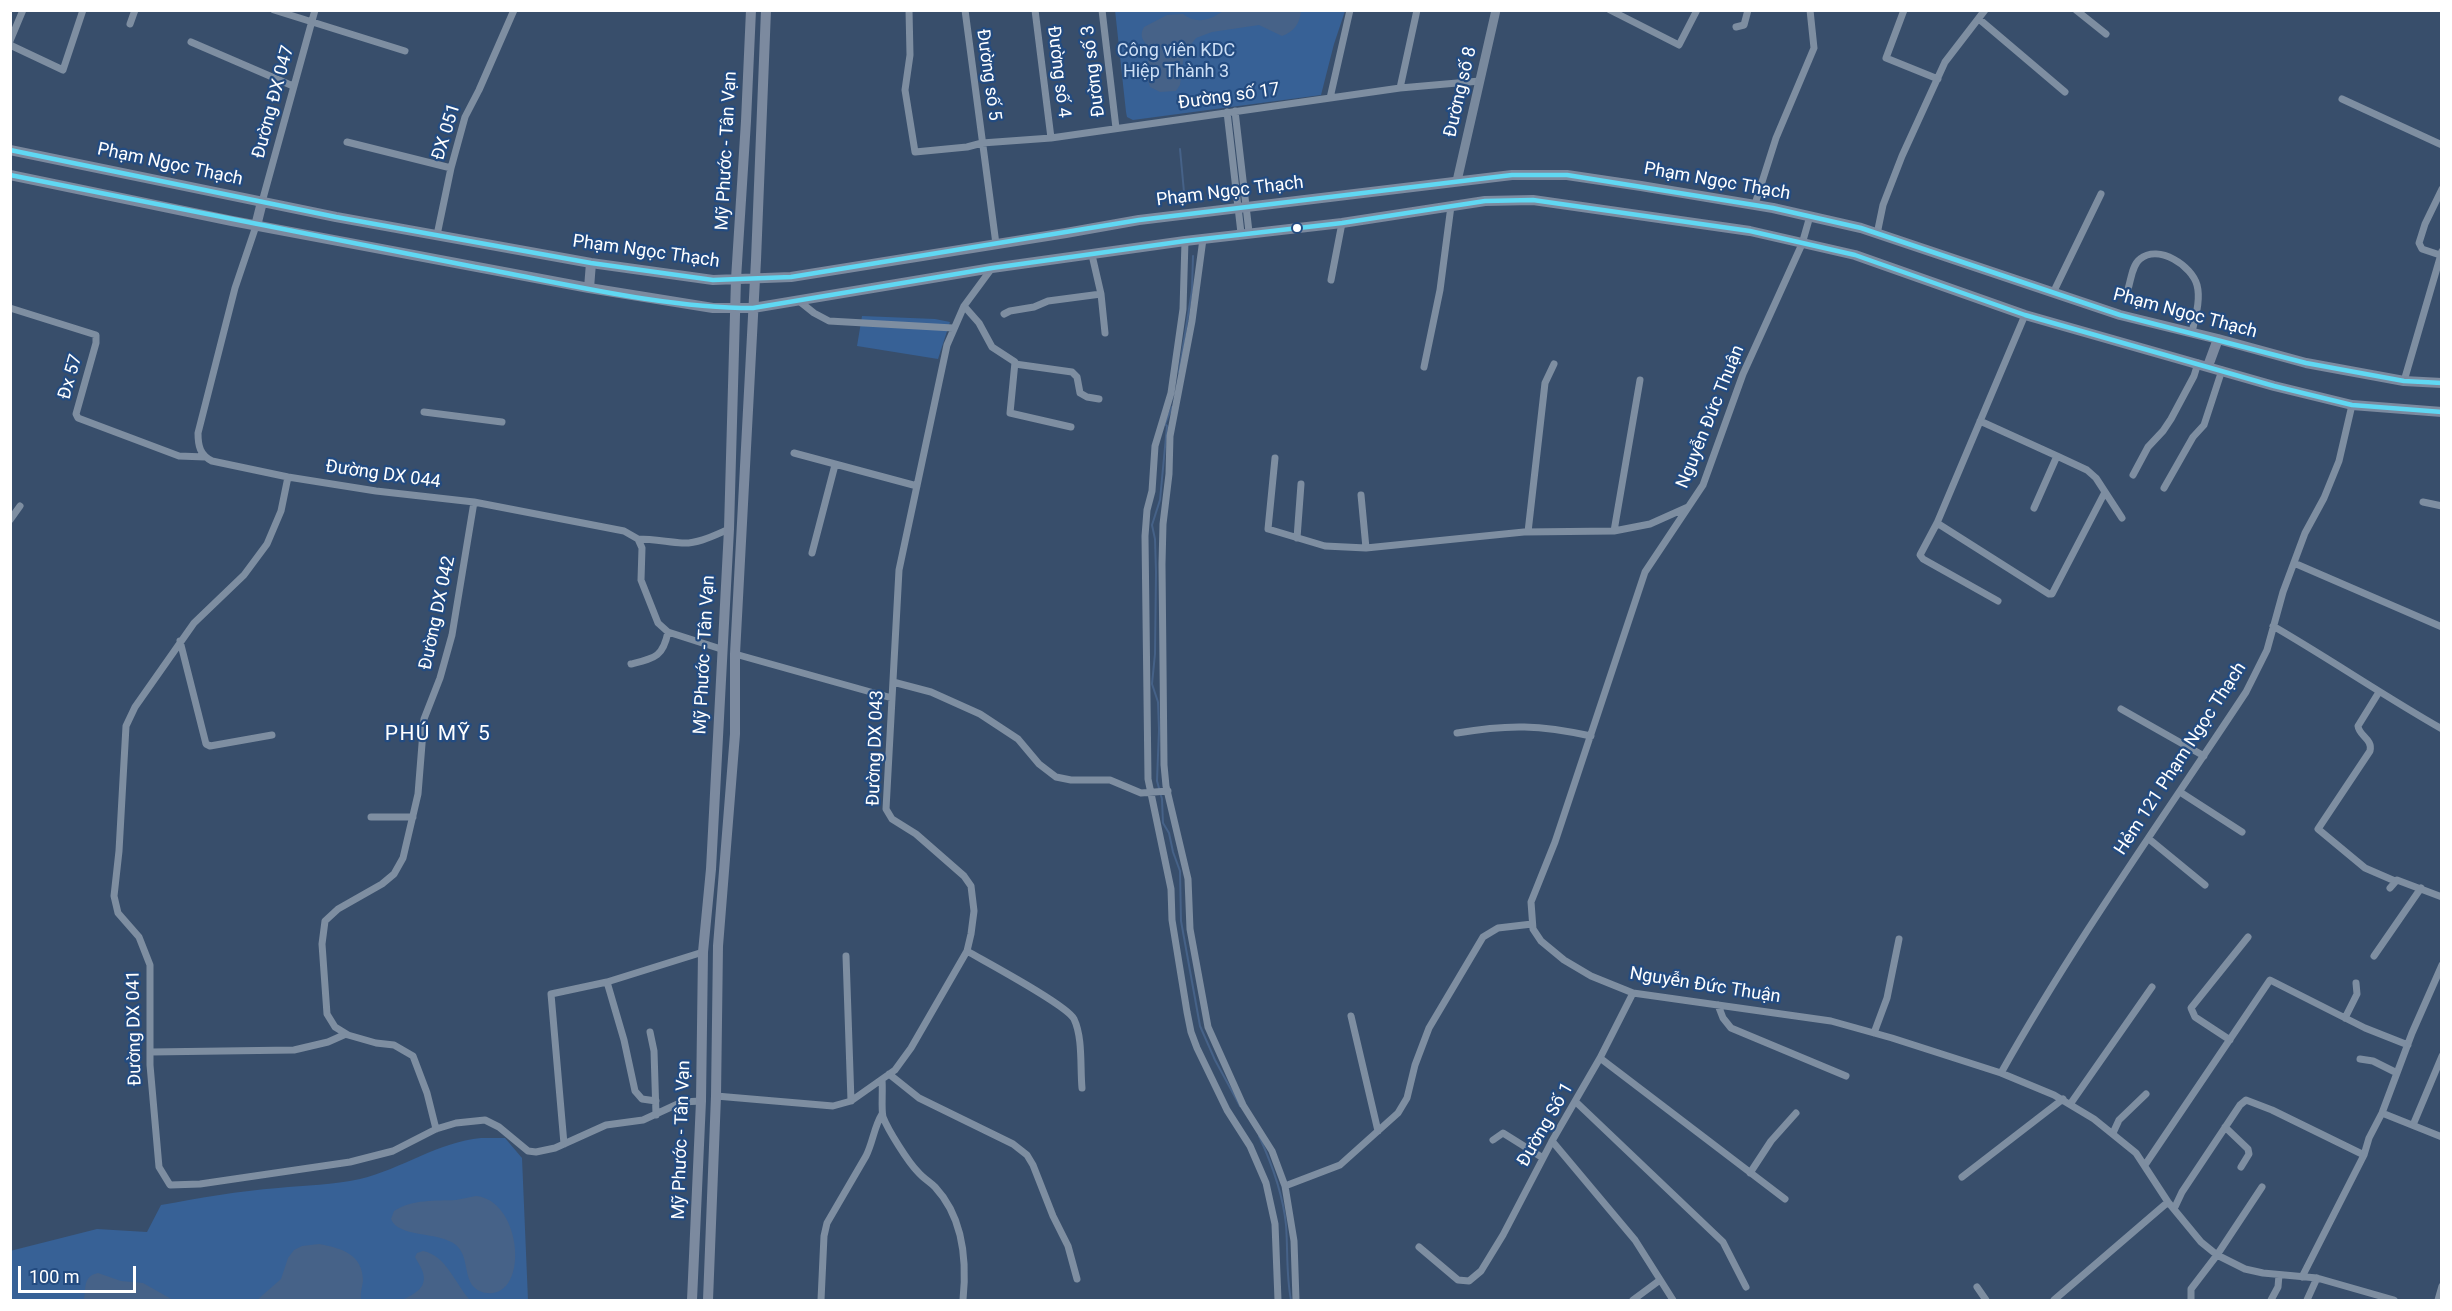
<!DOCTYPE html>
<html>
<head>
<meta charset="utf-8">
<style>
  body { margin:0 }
  #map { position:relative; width:2452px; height:1311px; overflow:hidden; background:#384e6b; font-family:Roboto,sans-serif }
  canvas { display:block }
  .frame { position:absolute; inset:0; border:12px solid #fff; pointer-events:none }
  .scale { position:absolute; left:18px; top:1266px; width:118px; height:27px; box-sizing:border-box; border:3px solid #fff; border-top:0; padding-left:8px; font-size:18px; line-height:21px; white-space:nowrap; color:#fff; -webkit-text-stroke:4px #234b80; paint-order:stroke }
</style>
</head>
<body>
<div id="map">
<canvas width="2452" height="1311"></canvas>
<div class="frame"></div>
<div class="scale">100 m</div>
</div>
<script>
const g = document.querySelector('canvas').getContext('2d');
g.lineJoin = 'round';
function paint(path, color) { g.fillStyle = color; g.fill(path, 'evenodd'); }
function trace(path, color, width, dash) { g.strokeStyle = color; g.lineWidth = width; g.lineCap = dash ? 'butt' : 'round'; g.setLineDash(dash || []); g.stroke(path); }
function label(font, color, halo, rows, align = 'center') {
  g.font = font + ' Roboto,sans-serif'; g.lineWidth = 4.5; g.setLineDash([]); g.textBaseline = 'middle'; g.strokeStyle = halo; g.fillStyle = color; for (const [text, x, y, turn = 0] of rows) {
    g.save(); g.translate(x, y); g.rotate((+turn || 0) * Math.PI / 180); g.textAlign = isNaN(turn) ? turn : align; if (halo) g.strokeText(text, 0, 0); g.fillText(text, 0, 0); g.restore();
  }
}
const green = new Path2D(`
  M1115 10 1345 11 1334 44 1321 95 1133 120 1127 117 1126 112Z
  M862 316 935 319 950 322 938 359 857 346Z
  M481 1138H505L522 1158 528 1300H11L10 1251 97 1229 147 1232 161 1205C200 1198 239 1191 278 1188 306 1185 333 1185 360 1179 402 1169 438 1142 481 1138Z`);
const water = new Path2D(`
  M1223 11H1301C1300 23 1294 32 1282 36L1259 25 1212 32 1196 38 1184 53 1180 85 1176 91 1160 92 1150 87 1146 74 1150 50C1145 41 1138 38 1144 27L1167 15 1183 14C1196 24 1209 21 1223 11Z
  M476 1196C520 1200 529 1288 493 1293 484 1294 477 1291 472 1285 464 1272 468 1256 456 1245 439 1231 398 1238 391 1219L394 1211C413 1199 435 1201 456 1200 463 1199 469 1197 476 1196Z
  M319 1244C341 1248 363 1254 363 1281 362 1288 360 1294 361 1300H257L281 1279 288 1258 294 1250 302 1246Z
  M423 1251C446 1255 456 1285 470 1300H402C415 1294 429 1287 422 1270 420 1265 417 1261 415 1257L417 1253Z
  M98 1273 121 1281 143 1283 173 1300H84C86 1288 83 1276 98 1273Z`);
const stream = new Path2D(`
  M1180 149 1184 192
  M1179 372 1192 290 1193 256
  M1172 407 1165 424 1167 426 1160 500 1152 525 1155 539 1156 572 1155 654 1152 684 1158 702 1159 730 1157 781 1162 799 1163 823 1169 833 1173 852 1180 871 1181 921 1200 1026 1215 1060 1240 1106
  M1259 1136C1272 1164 1283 1194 1286 1225 1288 1251 1286 1275 1291 1300`);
const street = new Path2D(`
  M274 10 405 51
  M909 10 910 55 905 90 915 152 967 147 982 143 1051 138 1400 88 1480 81
  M965 10 996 244
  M1035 10 1051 138
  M1102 10 1116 128
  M1610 10 1679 45 1697 10
  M1904 10 1886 58 1938 79
  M2076 10 2106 34
  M1979 19 2065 92
  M130 24 135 10
  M1736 27 1744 25 1748 10
  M10 41 23 10
  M191 42 293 86
  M10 45 63 70 83 10
  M1400 88 1417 10
  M1330 98 1350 10
  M2342 99 2442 145
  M1235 111 1249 232
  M1227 112 1241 233
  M347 142 451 168
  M262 202 315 10
  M1755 204 1776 138 1814 48 1810 10
  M1810 216 1802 244 1743 374 1703 485 1645 572 1555 842 1531 902 1533 929 1541 941 1564 960 1591 976 1633 993 1831 1021 1892 1038 2001 1073 2054 1095 2094 1119 2136 1153 2168 1202 2201 1242 2217 1255 2245 1269 2263 1273 2317 1278 2394 1300
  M256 226 235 288 198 433C198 446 200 455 212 461L288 477 376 491 474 502 624 531 638 539 642 548 641 580 658 623 668 632 721 649
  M1877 234 1883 205 1902 156 1945 62 1985 10
  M437 235 451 168 465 117 479 90 514 10
  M1203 239 1192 321 1170 436 1169 474 1163 524 1162 564 1164 765 1166 786 1188 879 1190 929 1208 1027 1243 1105 1272 1151 1285 1186 1340 1165 1398 1113 1407 1098 1415 1065 1429 1028 1483 937 1498 928 1532 924
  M1185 241 1183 309 1171 393 1155 446 1152 491 1147 510 1145 536 1148 779 1171 889 1172 920 1187 1012 1191 1032 1197 1048 1227 1110 1250 1146 1266 1183 1275 1224 1278 1300
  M1092 255 1101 294 1105 333
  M2440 255 2422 249 2419 243 2425 224 2442 189
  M1331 280 1342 223
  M2128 289C2131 280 2132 265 2140 259 2159 244 2192 266 2197 285 2201 300 2195 318 2192 332
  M2053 293 2101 194
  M799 301 814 313 829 321 953 328
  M964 306 979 323 992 347 1015 362 1010 413 1071 427
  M10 308 96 335V343L76 414 78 418 179 456 205 457
  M1004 314 1010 311 1034 307 1048 301 1101 294
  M1015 364 1072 372 1077 377 1080 393 1087 397 1099 399
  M1424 367 1440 290 1451 206
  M2404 381 2442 251
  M424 412 502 422
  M1980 421 2057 456 2034 508
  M794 453 917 486
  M2057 456 2087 470 2096 478 2122 518
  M1275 458 1268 529 1325 546 1366 548 1524 532 1614 531 1650 524 1688 507
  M2133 475 2148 447 2163 431 2171 419 2194 376 2198 363
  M288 477 281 511 267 544 244 575 194 623 135 707 126 726 119 851 114 896 118 913 139 937 150 965V1065L159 1167 170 1185 200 1184 350 1162 393 1151 436 1129 456 1123 485 1120 499 1127 528 1151 536 1152 555 1148 606 1125 643 1120 682 1102 701 1101
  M2164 488 2193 437 2204 425 2222 370
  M1361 495 1366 548
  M2423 502 2442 506
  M10 520 20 506
  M1937 523 2049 594H2052L2105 492
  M1614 531 1640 380
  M1528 532 1545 383 1554 364
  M1297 538 1301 484
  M638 539C653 539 668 542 682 543 698 544 715 535 729 529
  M812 553 835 465
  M2294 563 2442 627
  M1998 601 1923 559 1920 555 1937 523 2025 315
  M2273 626C2330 659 2384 696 2442 729
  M180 641 206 744 210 746 272 735
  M735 654 892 698
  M631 664C655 658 663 657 668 632
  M893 682 931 692 980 714 1018 739 1039 764 1056 777 1071 780H1110L1141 793 1168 791
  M2379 692 2358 726C2359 736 2373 739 2370 751L2318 829 2365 868 2395 881
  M2121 709 2204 756
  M1457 733C1509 724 1540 725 1591 736
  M2180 792 2242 832
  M371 817H413
  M2149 839 2205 885
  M2390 888 2397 880 2442 897
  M967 951C984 961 1067 1005 1074 1019 1083 1038 1080 1067 1082 1088
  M846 956 851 1101
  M2374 956 2421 888
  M607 982 624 1040 635 1091 642 1099 656 1101
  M1718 1005 1723 1018 1731 1028 1846 1076
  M1351 1016 1378 1131
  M2345 1018 2357 994 2356 983
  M650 1032 654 1051 656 1115
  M1874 1033 1887 998 1899 939
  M2230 1040 2195 1017 2191 1008 2248 937
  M151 1052 294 1050 328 1042 346 1034
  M1600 1058 1785 1199
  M2360 1059 2373 1061 2397 1073
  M2001 1073C2075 941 2163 818 2246 692L2267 650 2283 592 2305 533 2324 498 2339 461 2352 405
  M889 1074 919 1098 1013 1144 1027 1155 1033 1165 1053 1216 1068 1246 1077 1279
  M882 1080C883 1090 881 1110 883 1117 888 1130 908 1162 918 1172 923 1178 930 1182 935 1187 963 1217 967 1261 963 1300
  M716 1096 833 1106 851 1101 895 1070 911 1048 967 951 971 934 974 911 971 886 964 876 916 834 892 819 886 809 899 570 947 345 964 306 992 268
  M1576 1102 1723 1242 1746 1287
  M2071 1103 2152 987
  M2382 1113 2442 1137
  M2413 1125 2442 1056
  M2225 1127 2248 1149 2249 1154 2241 1167
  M436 1129 427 1093 413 1056 394 1045 376 1043 348 1035 335 1027 327 1014 322 944 325 921 338 909 382 884 394 874 403 858 418 794 424 719 440 678 452 635 474 502
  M2113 1133 2119 1120 2146 1094
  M1493 1140 1503 1133 1543 1158
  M1552 1141 1635 1240 1673 1300
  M564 1144 551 994 607 982 703 952
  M2364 1155 2369 1138 2382 1113 2412 1033 2442 965
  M2145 1165 2270 980 2365 1028 2408 1045
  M1750 1173 1771 1141 1796 1113
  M1962 1177 2063 1099
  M1285 1186 1294 1241 1296 1300
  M2174 1209 2182 1192 2240 1105 2246 1100 2272 1110 2364 1155 2302 1277
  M1419 1247 1458 1280 1469 1281 1481 1271 1503 1235 1552 1141 1600 1058 1633 993
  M1977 1287 1986 1300
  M821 1300 824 1236 827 1223 866 1156C873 1142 874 1127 882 1114
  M1633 1300 1660 1280
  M2054 1300 2168 1202
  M2191 1300V1289L2217 1255 2262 1187
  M2271 1300 2278 1287 2279 1275
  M2307 1300 2317 1278
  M2438 1300 2442 1286`);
const secondary = new Path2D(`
  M1457 181 1496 10`);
const primary = new Path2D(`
  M10 150 336 217 591 263 713 280 791 277 1066 233 1139 220 1512 175H1567L1641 186 1773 208 1861 228 2120 315 2218 339 2306 363 2404 381 2442 383
  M10 175 232 221 589 288 713 308H753L992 268 1185 241 1342 223 1485 201 1533 200 1750 231 1855 255 2025 315 2274 386 2352 405 2442 412
  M256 226 262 202
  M589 288 591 263
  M2208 366 2218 339
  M692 1300 701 1101 703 952 711 869 729 529 736 279 746 121 751 10
  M708 1300 716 1096 718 946 735 734V654L756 260 766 10`);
const bus1 = new Path2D(`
  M10 150 336 217 591 263 713 280 791 277 1139 220 1512 175H1567L1773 208 1861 228 2120 315 2306 363 2404 381 2442 383
  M10 175C165 207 320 237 475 267 563 283 663 308 753 308L992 268 1185 241 1342 223 1485 201 1533 200 1750 231 1855 255 2025 315 2274 386 2352 405 2442 412`);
const markers = [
  [1297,228,5,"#fff"]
];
const parkNames = [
  ["Công viên KDC",1176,51],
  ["Hiệp Thành 3",1176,72]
];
const streetNames = [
  ["Đường số 3",1094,71,-97],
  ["Đường số 4",1058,72,83],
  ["Đường số 5",988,75,82],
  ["Đường số 8",1461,92,-77],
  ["Đường số 17",1229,97,-8],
  ["Đường ĐX 047",274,102,-75],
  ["ĐX 051",447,132,-73],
  ["Mỹ Phước - Tân Vạn",727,151,-87],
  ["Phạm Ngọc Thạch",170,165,12],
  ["Phạm Ngọc Thạch",1717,182,10],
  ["Phạm Ngọc Thạch",1230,192,-7],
  ["Phạm Ngọc Thạch",646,252,8],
  ["Phạm Ngọc Thạch",2185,314,15],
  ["Đx 57",71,377,-74],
  ["Nguyễn Đức Thuận",1711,417,-68],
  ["Đường DX 044",383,475,8],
  ["Đường DX 042",438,613,-78],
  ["Mỹ Phước - Tân Vạn",705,655,-87],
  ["Đường DX 043",876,748,-88],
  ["Hẻm 121 Phạm Ngọc Thạch",2181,759,-57],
  ["Nguyễn Đức Thuận",1705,986,9],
  ["Đường DX 041",135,1028,-91],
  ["Đường Số 1",1546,1125,-60],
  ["Mỹ Phước - Tân Vạn",682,1140,-88]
];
const quarterNames = [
  ["PHÚ MỸ 5",438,735]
];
paint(green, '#376196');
paint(water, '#466288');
trace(stream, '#466288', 2);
trace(street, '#7e8ea1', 7);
trace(secondary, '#79899d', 9);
trace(primary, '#7c8a9f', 10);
trace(bus1, '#60d8f3', 4.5);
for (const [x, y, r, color] of markers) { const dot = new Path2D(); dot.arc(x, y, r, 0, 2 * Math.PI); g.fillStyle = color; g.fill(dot); trace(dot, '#234b80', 2); }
label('18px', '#cddff5', '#234b80', parkNames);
label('18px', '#fff', '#234b80', streetNames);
g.letterSpacing = '1.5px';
label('21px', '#fff', '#234b80', quarterNames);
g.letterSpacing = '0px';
</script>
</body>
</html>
